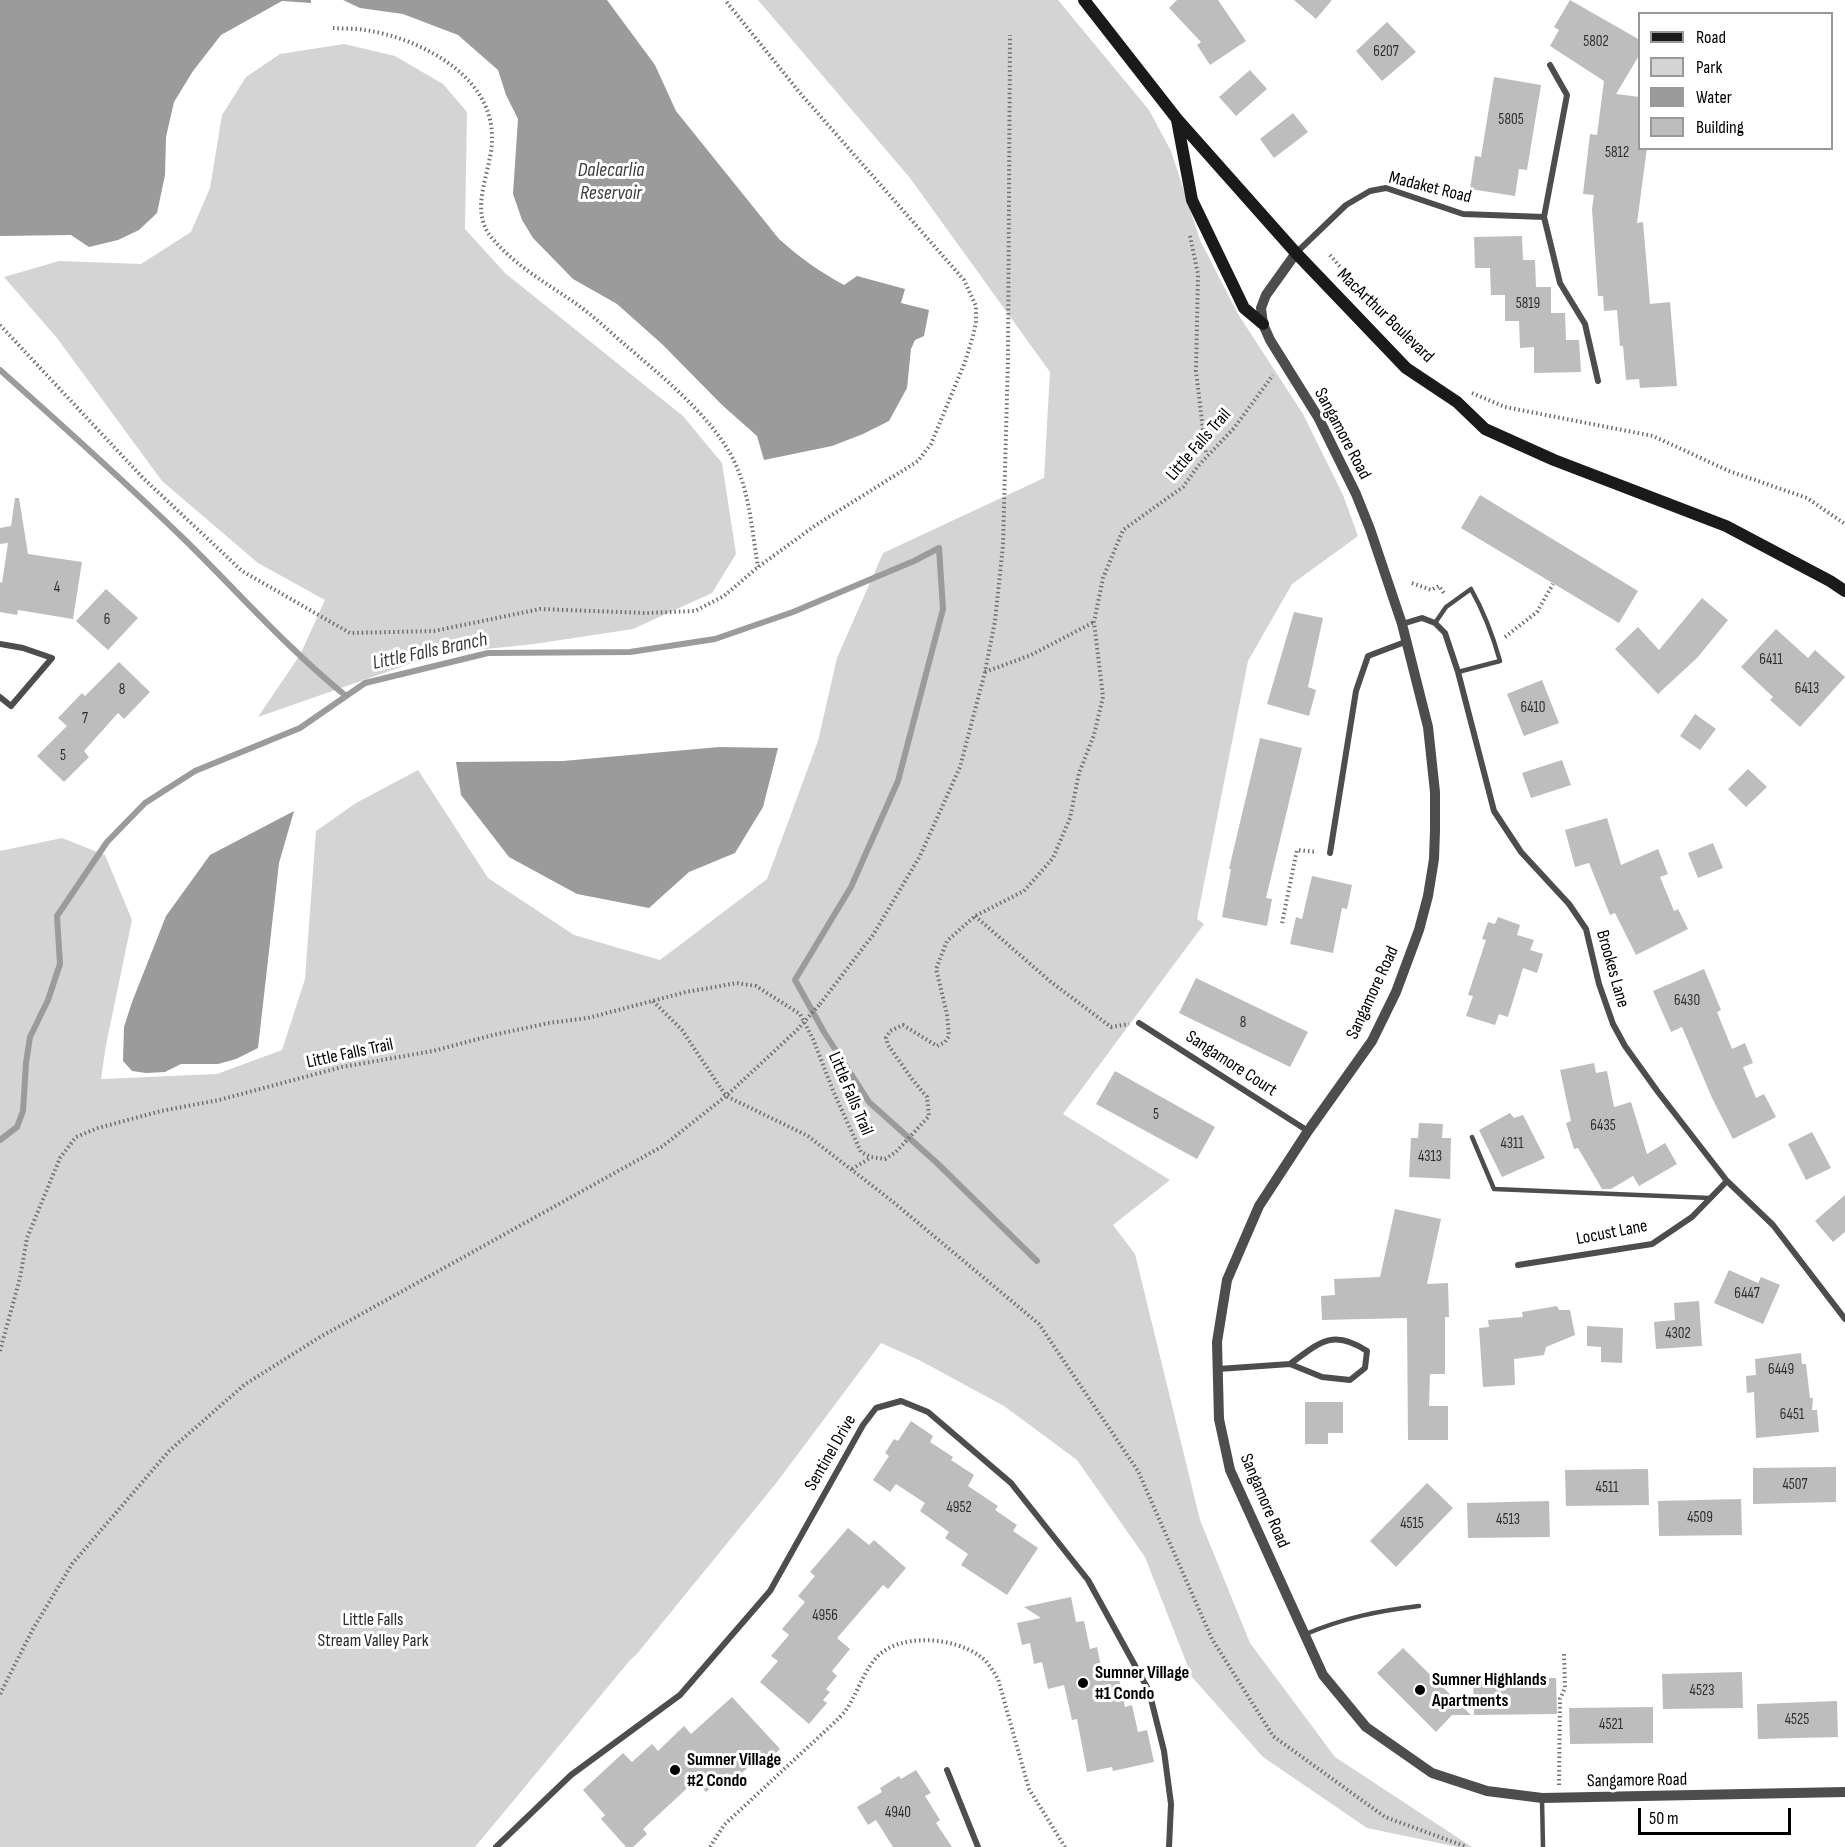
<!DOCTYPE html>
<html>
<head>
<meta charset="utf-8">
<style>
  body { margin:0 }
  #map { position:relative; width:1845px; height:1847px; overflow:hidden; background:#fff; font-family:"Sofia Sans Condensed",sans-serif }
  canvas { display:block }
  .legend { position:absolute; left:1638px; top:12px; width:195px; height:138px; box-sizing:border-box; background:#fff; border:2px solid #999; margin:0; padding:8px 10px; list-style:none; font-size:18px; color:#000 }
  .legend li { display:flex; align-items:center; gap:12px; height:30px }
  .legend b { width:30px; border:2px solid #999 }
  .scale { position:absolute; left:1638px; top:1808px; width:153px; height:27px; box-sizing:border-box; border:3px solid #000; border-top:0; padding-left:8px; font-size:18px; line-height:21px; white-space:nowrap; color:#000; -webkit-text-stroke:4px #fff; paint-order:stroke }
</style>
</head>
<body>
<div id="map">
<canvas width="1845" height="1847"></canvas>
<ul class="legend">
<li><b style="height:8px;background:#1a1a1a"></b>Road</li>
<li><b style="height:16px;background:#d4d4d4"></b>Park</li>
<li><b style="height:16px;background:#9b9b9b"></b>Water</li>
<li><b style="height:16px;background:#bdbdbd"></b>Building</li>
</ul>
<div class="scale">50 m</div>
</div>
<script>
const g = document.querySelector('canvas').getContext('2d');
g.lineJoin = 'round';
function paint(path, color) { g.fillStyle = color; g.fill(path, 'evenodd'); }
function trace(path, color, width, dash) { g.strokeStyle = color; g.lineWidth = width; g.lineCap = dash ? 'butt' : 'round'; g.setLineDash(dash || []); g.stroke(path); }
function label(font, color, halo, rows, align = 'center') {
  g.font = font + ' "Sofia Sans Condensed",sans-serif'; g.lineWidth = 6; g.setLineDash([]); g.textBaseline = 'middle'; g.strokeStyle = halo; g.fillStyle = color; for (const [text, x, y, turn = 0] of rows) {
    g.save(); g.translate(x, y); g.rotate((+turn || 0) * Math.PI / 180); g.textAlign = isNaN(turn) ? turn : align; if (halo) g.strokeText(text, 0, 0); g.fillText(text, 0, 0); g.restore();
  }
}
const green = new Path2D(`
  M758 0H1058L1149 110 1171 151 1200 240 1238 314 1303 414 1343 495 1358 536 1292 584 1248 661 1197 919 1204 924 1063 1114 1170 1180 1113 1225 1135 1254 1200 1520 1250 1643 1335 1757 1472 1847H1458L1367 1828 1263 1757 1192 1677 1145 1557 1077 1460 1004 1406 919 1360 881 1343 777 1482 636 1655 631 1659 475 1847H0V851L62 838 105 855 132 920 106 1045 101 1079 217 1074 282 1050 305 979 316 831 356 803 418 770 488 878 574 935 660 960 767 879 818 741 837 658 883 553 1044 478 1050 372 910 178Z
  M344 44 395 56 443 84 467 112 465 229 505 273 683 416 722 463 736 554 712 593 633 629 534 644 438 654 258 717 300 655 325 600 258 563 162 481 57 338 4 277 59 261 141 264 191 232 210 188 222 115 246 77 280 54Z`);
const water = new Path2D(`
  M0 0H311V3L282 1 221 35 193 71 174 102 166 137 165 175 157 213 139 230 118 240 89 247 71 235 0 236Z
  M343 0H607L655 65 676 111 779 239C799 257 820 272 844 285L857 276 905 289 901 303 929 310 924 336 915 340 911 349 907 388 889 421 863 434 832 446 764 460 757 436 722 405 663 345 617 304 573 279 533 238 522 220 513 194 518 119 506 95 498 70 458 35 403 14 360 8Z
  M719 747 778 748 763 807 735 853 689 872 649 908 577 894 509 857 461 795 456 762 563 761Z
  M294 811 279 863 258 1048 236 1059 218 1064H181L165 1072 146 1073 132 1071 123 1061 124 1027 132 1002 166 916 210 855Z`);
const stream = new Path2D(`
  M0 370C63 426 125 482 185 540 239 593 288 649 346 696
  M0 1140 17 1127 23 1111 26 1063 30 1037 48 1000 60 964 57 916 107 842 145 803 195 771 300 728 365 683 488 653 630 652 715 639 793 612 914 561 939 548 943 609 898 781 851 887 795 980 824 1032 869 1102 937 1163 1037 1261`);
const building = new Path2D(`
  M1177 0H1218L1246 41 1210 65 1197 45 1201 42 1169 8Z
  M1294 0H1332L1316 19Z
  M1570 0 1640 40V54L1616 94 1640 97V148H1647L1637 223 1643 222 1650 304 1670 302 1677 386 1640 388 1639 379 1626 380 1623 346H1620L1617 310 1604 311 1603 296H1598L1592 209 1594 195 1583 194 1590 134 1597 135 1604 81 1550 46 1559 30 1554 27Z
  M1387 22 1416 52 1382 81 1356 51Z
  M1250 70 1267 89 1236 116 1219 97Z
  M1494 77 1541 85 1527 170 1519 169 1515 196 1470 189 1475 156 1481 157Z
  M1293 113 1308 132 1274 158 1260 139Z
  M1522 236 1523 260H1535L1536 287H1551V313H1565L1566 340H1579L1581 372 1534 373V347L1520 348 1519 321H1505V295H1491L1490 268H1475L1474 237Z
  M1480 495 1638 591 1619 623 1461 528Z
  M15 498H19L28 554 82 562 73 619 18 610 17 615 0 612V582L2 583 8 543 0 544V528L11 526Z
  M106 589 138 618 108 650 76 621Z
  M1702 598 1728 620 1698 657 1658 694 1615 649 1638 627 1659 650Z
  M1294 612 1323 618 1308 687 1316 690 1309 716 1267 704Z
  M1776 629 1808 658 1815 650 1845 677 1800 727 1770 700 1773 697 1741 667Z
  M119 662 150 692 124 719 118 713 84 751 89 757 64 782 37 756 67 726 58 718 82 693 85 696Z
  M1542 680 1559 723 1524 736 1507 694Z
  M1695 714 1716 729 1700 750 1680 736Z
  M1260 738 1302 748 1266 898 1272 899 1267 926 1222 917 1231 869H1229Z
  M1562 760 1571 785 1531 798 1522 773Z
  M1748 769 1767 787 1746 807 1728 789Z
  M1607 818 1621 865 1658 849 1668 874 1660 877 1674 911 1678 909 1688 929 1636 955 1615 913 1610 915 1589 863 1575 867 1565 830Z
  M1713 843 1723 868 1698 878 1688 853Z
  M1312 876 1352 885 1347 909 1342 908 1333 953 1290 944 1296 917 1302 919Z
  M1498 917 1520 925 1517 935 1534 940 1530 950 1543 954 1537 973 1523 968 1508 1017 1499 1014 1495 1025 1466 1016 1473 996 1468 995 1486 940 1482 939 1488 922 1495 924Z
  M1704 969 1721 1010 1717 1012 1732 1049 1745 1043 1753 1063 1743 1067 1756 1098 1764 1094 1776 1117 1733 1139 1712 1098 1682 1027 1671 1032 1653 991Z
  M1196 978 1308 1032 1290 1067 1179 1013Z
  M1594 1063 1596 1073 1607 1071 1614 1107 1631 1102 1647 1154 1665 1143 1677 1164 1639 1186 1633 1176 1611 1189H1602L1578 1148 1574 1149 1566 1123 1571 1121 1560 1070Z
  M1115 1071 1215 1127 1197 1159 1096 1104Z
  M1510 1113 1514 1118 1523 1115 1545 1158 1502 1177 1479 1130Z
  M1419 1123 1443 1124 1442 1138H1451L1450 1179 1409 1177 1411 1138H1418Z
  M1812 1132 1831 1168 1806 1180 1788 1144Z
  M1845 1195V1232L1833 1242 1815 1221Z
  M1395 1209 1441 1219 1427 1284 1448 1283 1449 1317H1445V1374H1430L1429 1406H1448V1440H1408L1407 1318 1322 1320 1321 1296 1335 1295 1334 1279 1380 1277Z
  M1729 1270 1758 1283 1761 1277 1780 1285 1763 1324 1714 1303Z
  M1699 1301 1702 1346 1656 1349 1654 1322 1675 1320 1674 1303Z
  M1557 1306 1559 1310H1570L1575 1335 1546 1347 1544 1355 1514 1359 1515 1385 1483 1387 1479 1328 1489 1327 1488 1320 1523 1317 1522 1312Z
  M1587 1326 1623 1328 1622 1363 1601 1362V1347L1587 1346Z
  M1801 1353 1802 1364H1806L1810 1398H1813L1812 1410H1817L1819 1432 1756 1438 1754 1392 1747 1393 1746 1376 1756 1375 1755 1359Z
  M1305 1402H1343V1433H1328V1444H1305Z
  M911 1421 933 1436 930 1442 953 1457 951 1460 974 1475 968 1486 998 1506 995 1510 1017 1525 1013 1531 1038 1548 1007 1595 961 1565 968 1554 945 1538 949 1532 920 1511 925 1503 896 1484 890 1492 873 1480 889 1456 885 1453 894 1439 898 1441Z
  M1836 1467V1502L1753 1504V1468Z
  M1648 1469 1649 1505 1566 1506 1565 1470Z
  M1427 1483 1453 1508 1396 1567 1370 1541Z
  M1741 1499 1742 1535 1659 1536 1658 1501Z
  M1549 1501 1550 1537 1468 1538 1467 1503Z
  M848 1528 869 1545 874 1540 906 1568 888 1589 883 1585 837 1638 850 1649 832 1671 837 1676 826 1689 830 1692 823 1700 827 1703 809 1724 760 1682 778 1661 771 1656 789 1635 782 1629 805 1602 798 1596 815 1576 810 1572Z
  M1071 1597 1076 1622 1084 1621 1090 1649 1097 1647 1104 1681 1119 1678 1125 1707 1132 1705 1138 1732 1147 1730 1154 1762 1113 1771 1112 1767 1087 1772 1077 1719 1072 1720 1064 1685 1048 1689 1042 1662 1034 1664 1030 1643 1022 1645 1017 1623 1041 1618 1024 1607Z
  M1403 1648 1471 1715H1452L1436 1732 1377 1673Z
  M1742 1672 1743 1708 1663 1709 1662 1674Z
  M1556 1678 1557 1714 1474 1715 1473 1679Z
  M732 1697 780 1749 760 1768 754 1762 734 1780 727 1773 706 1792 696 1780 643 1829 647 1834 633 1847H626L601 1819 605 1815 583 1790 623 1753 632 1762 652 1744 658 1751 684 1726 691 1734Z
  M1837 1701 1838 1737 1758 1739 1757 1704Z
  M1653 1707V1743L1570 1744 1569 1708Z
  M916 1770 931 1793 925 1796 940 1820 936 1823 952 1847H893L876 1820 868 1825 857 1807 882 1792 880 1788 899 1776 901 1779Z`);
const path = new Path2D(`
  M333 28C343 29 354 28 365 30 419 38 492 75 492 137 493 170 467 209 492 238 515 266 548 284 578 305 593 316 608 330 623 343 660 375 713 417 734 461 750 493 752 532 758 567
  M1190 236 1198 274 1196 371 1206 455
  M1330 255 1393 328
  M0 325 143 478 242 571 350 633 434 631 540 609 646 613 695 611 724 596 758 567 816 525 918 461 931 444 965 362 973 336 976 323V306L964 280 800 93 725 0
  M1472 393 1505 407 1653 436 1729 471 1807 498 1845 524
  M1412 583 1431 590 1439 586 1445 595
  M1505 637 1537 612 1553 584
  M985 672 1031 655 1094 622
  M975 916 1051 982 1111 1027 1129 1024
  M1282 923 1297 850 1317 852
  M653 1001 682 1030 726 1096 808 1136 892 1201 1039 1324 1138 1471 1212 1639 1273 1736 1385 1817 1467 1847
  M820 1004 873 935 920 856 960 767 985 672 995 621 1003 545 1008 359 1010 35
  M852 1169 870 1158
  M0 1351 20 1278 27 1238 60 1158 76 1137 98 1128 161 1111 219 1100 342 1067 433 1051 493 1035 549 1023 588 1018 686 992 737 983 756 986 800 1014 813 1039 834 1093 861 1152 871 1157 885 1159 896 1152 929 1116 927 1097 912 1079 888 1045 886 1038 890 1031 903 1025 937 1046 945 1042 949 1036 947 1014 936 969 947 941 975 916 1024 891 1053 858 1070 818 1079 773 1094 735 1103 697 1094 622 1103 578 1123 530 1183 487 1198 466 1234 428 1273 375
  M0 1694 33 1629 72 1564 169 1451 244 1385 320 1337 663 1146 726 1096 797 1030
  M1559 1785 1560 1699 1565 1688 1564 1653
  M710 1847 724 1825 836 1721C840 1717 845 1712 848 1707 858 1691 863 1673 876 1658 899 1632 955 1637 981 1657 988 1662 993 1671 998 1679L1029 1789 1065 1847`);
const service = new Path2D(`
  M1435 623 1446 607 1471 589C1484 612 1493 636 1500 661L1458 672
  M1472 1137 1494 1189 1710 1198
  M1306 1634C1344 1618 1377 1611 1419 1606
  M1542 1799 1543 1847`);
const minor = new Path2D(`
  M1550 65 1567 95 1544 217 1560 283 1585 324 1598 381
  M1296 253 1346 205 1370 191 1386 188 1463 214 1544 217
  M1402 624 1422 618 1435 623 1445 633 1458 672 1494 811 1521 852 1569 904 1586 929 1599 984 1613 1024 1625 1046 1658 1092 1727 1181 1773 1225 1845 1319
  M0 644 23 648 52 658 11 706 0 697
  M1330 853 1356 691 1368 656 1405 642
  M1139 1023 1308 1131
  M1518 1265 1652 1244 1692 1217 1727 1181
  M1218 1369 1290 1364 1322 1377 1350 1380 1365 1368 1367 1351C1332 1328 1319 1343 1290 1364
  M947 1770 978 1847
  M496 1847 571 1775 680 1695 770 1591 863 1425 876 1408 901 1401 928 1412 1011 1483 1088 1580 1149 1691 1164 1751 1171 1804 1169 1847`);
const tertiary = new Path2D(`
  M1296 253 1266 295 1261 308 1263 324 1270 340 1318 417 1356 494 1370 529 1402 624 1428 727 1435 792V830L1434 859 1428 896 1419 930 1396 992 1372 1041 1308 1131 1259 1206 1227 1280 1217 1342 1219 1419 1230 1470 1323 1675 1366 1727 1432 1773 1487 1791 1542 1798 1845 1792`);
const secondary = new Path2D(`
  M1084 0 1177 119 1296 253 1406 368 1457 402 1485 429 1554 460 1726 526 1830 581 1845 591
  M1177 120 1192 200 1244 308 1263 324`);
const pathBridge = new Path2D(`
  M797 1030 820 1004`);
const markers = [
  [1083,1683,6,"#000"],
  [1420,1690,6,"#000"],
  [675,1770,6,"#000"]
];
const numberNames = [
  ["5802",1596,42],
  ["6207",1386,52],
  ["5805",1511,120],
  ["5812",1617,153],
  ["5819",1528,304],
  ["4",57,588],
  ["6",107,620],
  ["6411",1771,660],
  ["6413",1807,689],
  ["8",122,690],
  ["6410",1533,708],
  ["7",85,719],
  ["5",63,756],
  ["6430",1687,1001],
  ["8",1243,1023],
  ["5",1156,1115],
  ["6435",1603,1126],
  ["4311",1512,1144],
  ["4313",1430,1157],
  ["6447",1747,1294],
  ["4302",1678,1334],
  ["6449",1781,1370],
  ["6451",1792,1415],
  ["4507",1795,1485],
  ["4511",1607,1488],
  ["4952",959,1508],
  ["4509",1700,1518],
  ["4513",1508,1520],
  ["4515",1412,1524],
  ["4956",825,1616],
  ["4523",1702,1691],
  ["4525",1797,1720],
  ["4521",1611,1725],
  ["4940",898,1813]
];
const streetNames = [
  ["Madaket Road",1430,188,14],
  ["MacArthur Boulevard",1385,316,44],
  ["Sangamore Road",1342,434,62],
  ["Little Falls Trail",1199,445,-49],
  ["Brookes Lane",1612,969,74],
  ["Sangamore Road",1373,993,-65],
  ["Little Falls Trail",350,1054,-12],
  ["Sangamore Court",1231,1064,33],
  ["Little Falls Trail",850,1094,67],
  ["Locust Lane",1612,1233,-11],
  ["Sentinel Drive",831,1453,-60],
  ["Sangamore Road",1264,1501,67],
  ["Sangamore Road",1637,1781,-1]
];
const parkNames = [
  ["Little Falls",373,1620],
  ["Stream Valley Park",373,1641]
];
const poiNames = [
  ["Sumner Village",1095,1673],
  ["#1 Condo",1095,1694],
  ["Sumner Highlands",1432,1680],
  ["Apartments",1432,1701],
  ["Sumner Village",687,1760],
  ["#2 Condo",687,1781]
];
const waterNames = [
  ["Dalecarlia",611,171],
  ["Reservoir",611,194],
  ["Little Falls Branch",430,652,-12]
];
paint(green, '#d4d4d4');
paint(water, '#9b9b9b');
trace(stream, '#9b9b9b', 6);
paint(building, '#bdbdbd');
trace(path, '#6f6f6f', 4, [1.5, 3]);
trace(service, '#4d4d4d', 4.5);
trace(minor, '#4d4d4d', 6);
trace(tertiary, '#4d4d4d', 10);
trace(secondary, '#1a1a1a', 12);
trace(pathBridge, '#6f6f6f', 4, [1.5, 3]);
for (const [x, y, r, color] of markers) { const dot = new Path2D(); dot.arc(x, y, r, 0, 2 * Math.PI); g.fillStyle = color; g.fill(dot); trace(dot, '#fff', 2); }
label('15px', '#2f2f2f', null, numberNames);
label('18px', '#000', '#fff', streetNames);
label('18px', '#2b2b2b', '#fff', parkNames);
label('bold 18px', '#000', '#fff', poiNames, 'left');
label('italic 20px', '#3c3c3c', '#fff', waterNames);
</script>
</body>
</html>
